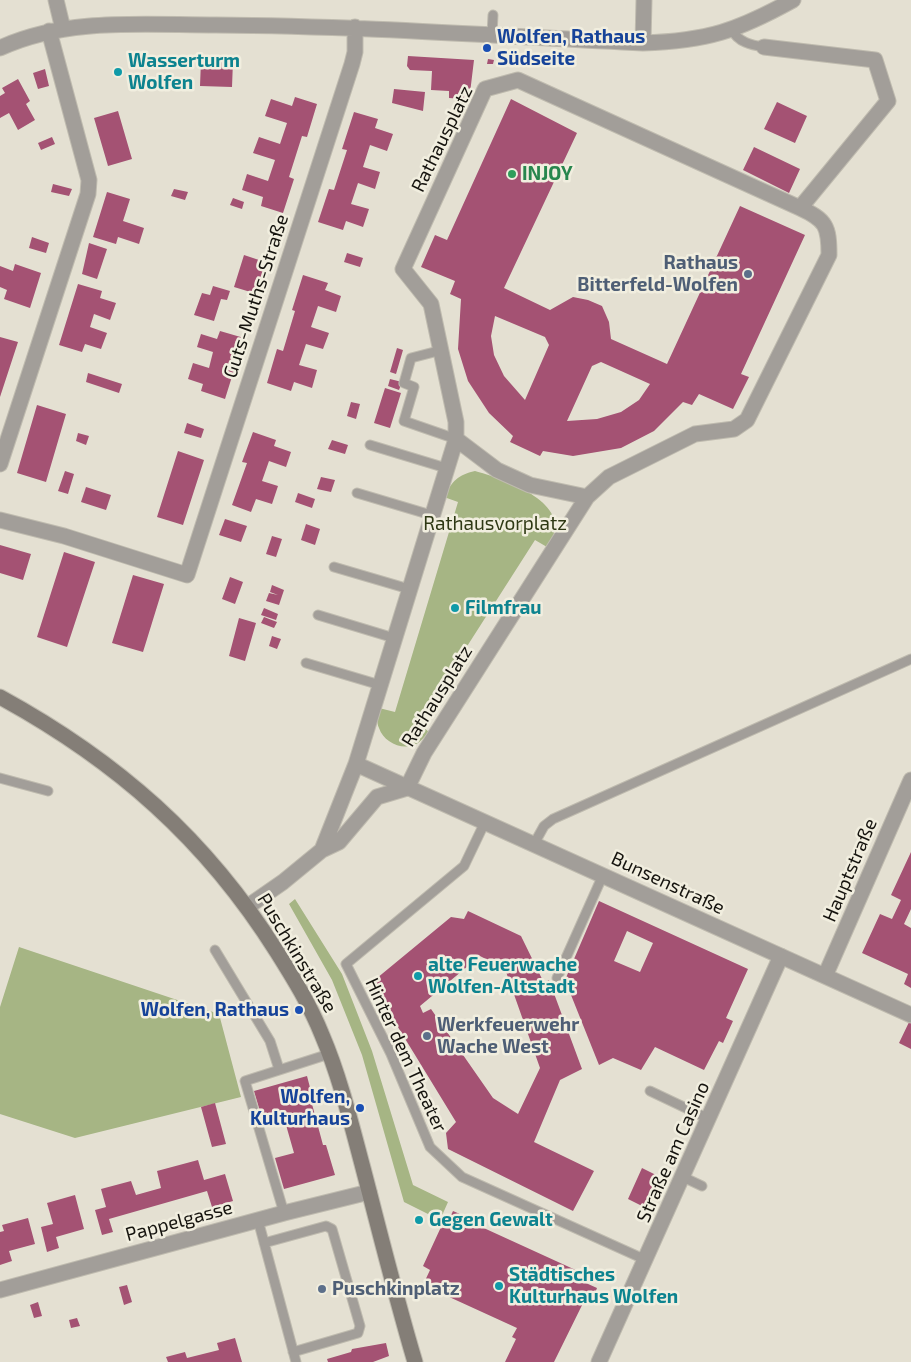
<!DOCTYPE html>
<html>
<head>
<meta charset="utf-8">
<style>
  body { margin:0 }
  canvas { display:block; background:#e4e0d2 }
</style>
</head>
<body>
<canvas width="911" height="1362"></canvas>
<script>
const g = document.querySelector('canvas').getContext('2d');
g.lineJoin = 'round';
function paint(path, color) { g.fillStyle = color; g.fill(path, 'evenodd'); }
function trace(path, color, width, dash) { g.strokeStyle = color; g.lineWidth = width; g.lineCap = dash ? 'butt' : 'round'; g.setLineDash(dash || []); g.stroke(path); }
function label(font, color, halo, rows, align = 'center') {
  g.font = font + ' "Exo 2",sans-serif'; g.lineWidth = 5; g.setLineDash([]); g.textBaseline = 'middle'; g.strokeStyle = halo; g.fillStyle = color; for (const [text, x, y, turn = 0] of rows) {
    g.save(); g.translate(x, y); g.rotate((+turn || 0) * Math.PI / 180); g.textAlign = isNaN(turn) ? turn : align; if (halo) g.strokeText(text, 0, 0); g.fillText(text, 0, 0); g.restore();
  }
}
const green = new Path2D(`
  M475 471C500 478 564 499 554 533 553 538 550 543 547 547L535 540 418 723 429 732C426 735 422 740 418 743 404 752 384 743 379 728 376 722 378 715 379 708L395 712 458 502 444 497C452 481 458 475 475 471Z
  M295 899 342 974 372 1051 413 1185 448 1202 440 1220 404 1202 362 1055 332 980 289 904Z
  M19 947 219 1014 241 1097 75 1138 0 1114V1007Z`);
const building = new Path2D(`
  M408 56 474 60 470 93H464V99L449 98V91L431 90 432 71 410 70 407 66Z
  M488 59 494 60 493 64H487Z
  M201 60 233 61 232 87 200 86Z
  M45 69 49 86 38 89 33 73Z
  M18 79 30 101 26 104 35 120 18 130 9 113 0 118V96L5 93 2 88Z
  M394 89 425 92 423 111 392 103Z
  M295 97 317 104 307 137 302 136 289 177 294 179 283 213 261 206 263 197 242 190 247 174 268 181 275 160 253 153 259 137 280 144 287 123 265 116 271 99 292 106Z
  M511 99 577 133 504 288 550 310 573 297 588 300 602 306 609 322 611 339 667 364 740 206 805 235 741 374 749 377 733 409 699 394 692 405 683 402 654 431 621 448 573 456 543 451 540 456 510 442 513 436 489 413 468 381 458 349 461 299 450 294 455 281 421 267 435 235 447 240ZM495 316 545 337 549 345 525 400 504 376 494 355 491 336ZM601 362 650 384 639 400 621 412 597 419 567 421 592 366Z
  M777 102 807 116 795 143 764 129Z
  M118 111 132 159 108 166 94 118Z
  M354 112 378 119 375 128 393 134 387 151 370 145 363 167 380 172 375 189 358 183 351 204 369 209 363 227 346 221 343 230 318 222 329 189 334 190 347 150 342 149Z
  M52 137 55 144 41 150 38 143Z
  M754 147 800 169 789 193 743 170Z
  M53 184 72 189 69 196 51 192Z
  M174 189 188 192 185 200 171 196Z
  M107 192 130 199 123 221 144 228 139 244 118 237 116 244 93 237Z
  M233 198 244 202 242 209 230 205Z
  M32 237 49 243 46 253 29 248Z
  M89 243 107 249 97 279 82 274Z
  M347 253 363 258 360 267 344 262Z
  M244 255 268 263 257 294 234 287Z
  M15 264 41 273 30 308 4 299 7 290 0 287V266L13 271Z
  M303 275 328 283 325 290 341 296 336 312 318 306 311 327 329 333 323 349 306 344 299 365 317 370 312 388 294 382 291 391 267 383 277 349 283 351 295 311 292 310Z
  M78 284 102 291 100 298 116 303 110 320 94 314 90 327 107 333 101 349 85 344 82 352 59 345Z
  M213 286 230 291 227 300 221 299 214 321 194 315 202 293 210 295Z
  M220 331 244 338 225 399 201 391 203 384 188 379 193 363 209 368 213 352 197 347 201 334 217 339Z
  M0 337 18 342 0 397Z
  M397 348 403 350 396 374 390 372Z
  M88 373 122 384 119 393 86 382Z
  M390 379 402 382 399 390 388 386Z
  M385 388 401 393 390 428 374 423Z
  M351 402 360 404 356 419 347 416Z
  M37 405 66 414 46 482 17 473Z
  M187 423 204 429 201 438 184 433Z
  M253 432 276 440 274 446 291 452 286 467 269 461 262 481 278 486 272 504 256 499 251 512 232 505 247 463 242 462Z
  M78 433 89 436 86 445 76 441Z
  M332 440 348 445 345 454 328 449Z
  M178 451 204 460 183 525 157 517Z
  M65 471 74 474 68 494 58 491Z
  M321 477 335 480 331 492 317 489Z
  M86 487 111 495 106 510 81 502Z
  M298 493 315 499 312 508 295 502Z
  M225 519 247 526 241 542 219 535Z
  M306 524 320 529 315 545 301 540Z
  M272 536 282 539 276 557 266 554Z
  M0 545 31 554 23 580 0 573Z
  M64 552 95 562 67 647 37 637Z
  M133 575 164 584 143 652 112 643Z
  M230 577 243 582 235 604 222 599Z
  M272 585 284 590 279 605 266 601 269 593 278 595 270 592Z
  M264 608 278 614 276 620 261 615Z
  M264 617 277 622 274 628 261 623Z
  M239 618 256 623 245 661 229 656Z
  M272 636 281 639 277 649 269 646Z
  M911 852V909L904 924 911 928V988L904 984 908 974 862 953 880 914 892 919 901 900 891 895Z
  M599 901 748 969 726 1018 733 1021 723 1043 719 1041 704 1070 655 1047 641 1070 613 1058 599 1065 565 980ZM627 931 653 943 640 972 614 961Z
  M468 911 521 936 544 983 549 980 582 1069 560 1080 534 1142 594 1171 573 1211 448 1149 446 1133 456 1122 371 983 451 917 464 919ZM480 956 505 969 540 1068 518 1114 493 1098 431 1009 423 1013 420 1006Z
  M911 1018V1049L899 1043Z
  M307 1076 314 1103 312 1104 323 1145H326L335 1175 284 1189 275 1158 294 1153 282 1111 262 1118 254 1091Z
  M215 1103 226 1144 212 1147 201 1107Z
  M198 1160 204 1180 225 1174 233 1201 212 1207 207 1191 109 1219 113 1232 102 1235 95 1210 106 1207 101 1189 131 1181 136 1195 161 1188 157 1171Z
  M642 1168 658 1176 644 1207 628 1199Z
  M75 1195 84 1229 56 1237 59 1248 47 1252 41 1227 53 1224 47 1203Z
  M453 1211 476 1221 475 1224 580 1272 577 1279 597 1288 594 1296 588 1293 554 1362H505L516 1339 512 1337 517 1328 423 1285 430 1270 423 1266 441 1227 445 1228Z
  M28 1218 35 1244 9 1251 12 1261 0 1265V1232L4 1231 2 1225Z
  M127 1285 132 1302 124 1305 119 1287Z
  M38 1302 42 1316 34 1318 30 1305Z
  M77 1318 80 1326 71 1328 69 1320Z
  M235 1338 242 1362H168L166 1357 185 1352 187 1358 219 1350 217 1343Z
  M386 1343 389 1356 373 1362H328L327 1359 351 1352 352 1349Z`);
const lane = new Path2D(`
  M732 30C738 42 751 45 764 47
  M492 34 493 15
  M442 350 411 358 404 383 414 387 404 421 456 439
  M370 445 446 468
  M357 493 431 515
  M334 567 409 589
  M318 615 394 638
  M306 663 380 685
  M0 778 48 791
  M485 822 464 866 346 964 391 1054 430 1147 462 1177 646 1260
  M534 844 544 826 553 819 911 659
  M215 950 270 1041 279 1069
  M557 978 603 875
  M650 1091 709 1119
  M683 1177 702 1186
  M284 1213 245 1081 329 1054
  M258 1220 296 1362
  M264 1243 326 1226 332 1229 360 1326 358 1333 293 1352`);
const street = new Path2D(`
  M56 0 63 29
  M643 43 644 0
  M0 48C67 17 144 25 216 25 359 26 500 36 643 43 707 41 737 31 793 0
  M456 439V422L431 304 403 269 485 89 518 80 800 208
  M0 464 88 194 89 180 49 31
  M587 497 609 477 695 434 734 429 747 420 829 255C829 226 826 220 800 208L888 101 875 60 764 47
  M0 520 64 536 187 575 352 64 355 52V27
  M356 764 456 439 497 470 530 485 587 497 424 753 407 788
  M322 850 356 764 911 1015
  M247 907 283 882 322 850 339 842 377 797 407 788
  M825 976 911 780
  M0 1290 284 1213 369 1192
  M599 1362 781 956`);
const secondary = new Path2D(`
  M0 697C117 761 206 839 277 952 294 979 310 1005 322 1035 340 1077 351 1123 363 1168 380 1233 396 1298 415 1362`);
const markers = [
  [487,48,5,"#1a4fb4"],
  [118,72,5,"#0f9aa8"],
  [512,174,5,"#2e9e5b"],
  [748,274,5,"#5c6f8a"],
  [455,608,5,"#0f9aa8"],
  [418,976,5,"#0f9aa8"],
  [299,1010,5,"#1a4fb4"],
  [427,1036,5,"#5c6f8a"],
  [360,1108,5,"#1a4fb4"],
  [419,1220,5,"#0f9aa8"],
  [499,1286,5,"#0f9aa8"],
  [322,1289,5,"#5c6f8a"]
];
const transitNames = [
  ["Wolfen, Rathaus",497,37,"left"],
  ["Südseite",497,59,"left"],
  ["Wolfen, Rathaus",289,1010],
  ["Wolfen,",350,1097],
  ["Kulturhaus",350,1119]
];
const cultureNames = [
  ["Wasserturm",128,61],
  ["Wolfen",128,83],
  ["Filmfrau",465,608],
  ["alte Feuerwache",428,965],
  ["Wolfen-Altstadt",428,987],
  ["Gegen Gewalt",429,1220],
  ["Städtisches",509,1275],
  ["Kulturhaus Wolfen",509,1297]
];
const streetNames = [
  ["Rathausplatz",442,139,-64],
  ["Guts-Muths-Straße",256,296,-72],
  ["Rathausplatz",437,696,-58],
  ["Hauptstraße",850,870,-67],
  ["Bunsenstraße",668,883,25],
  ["Puschkinstraße",297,953,59],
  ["Hinter dem Theater",406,1055,65],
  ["Straße am Casino",673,1152,-66],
  ["Pappelgasse",179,1221,-15]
];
const leisureNames = [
  ["INJOY",522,174]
];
const serviceNames = [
  ["Rathaus",738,263,"right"],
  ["Bitterfeld-Wolfen",738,285,"right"],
  ["Werkfeuerwehr",437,1025],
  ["Wache West",437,1047],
  ["Puschkinplatz",332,1289]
];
const parkNames = [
  ["Rathausvorplatz",495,524]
];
paint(green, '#a6b584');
paint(building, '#a45273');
trace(lane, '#bfbbaf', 11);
trace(street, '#bfbbaf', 17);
trace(secondary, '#bfbbaf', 17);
trace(lane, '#a29e99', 9);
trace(street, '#a29e99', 15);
trace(secondary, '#847e77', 15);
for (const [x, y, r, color] of markers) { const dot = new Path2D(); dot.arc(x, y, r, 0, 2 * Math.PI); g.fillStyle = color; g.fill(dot); trace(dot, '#f1eedf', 2); }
label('bold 19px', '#164399', '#f1eedf', transitNames, 'right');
label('bold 19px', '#0d838f', '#f1eedf', cultureNames, 'left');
label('19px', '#15130e', '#f1eedf', streetNames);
label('bold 19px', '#27864d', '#f1eedf', leisureNames, 'left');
label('bold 19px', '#4e5e75', '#f1eedf', serviceNames, 'left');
label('19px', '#2e3814', '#f1eedf', parkNames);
</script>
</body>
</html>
